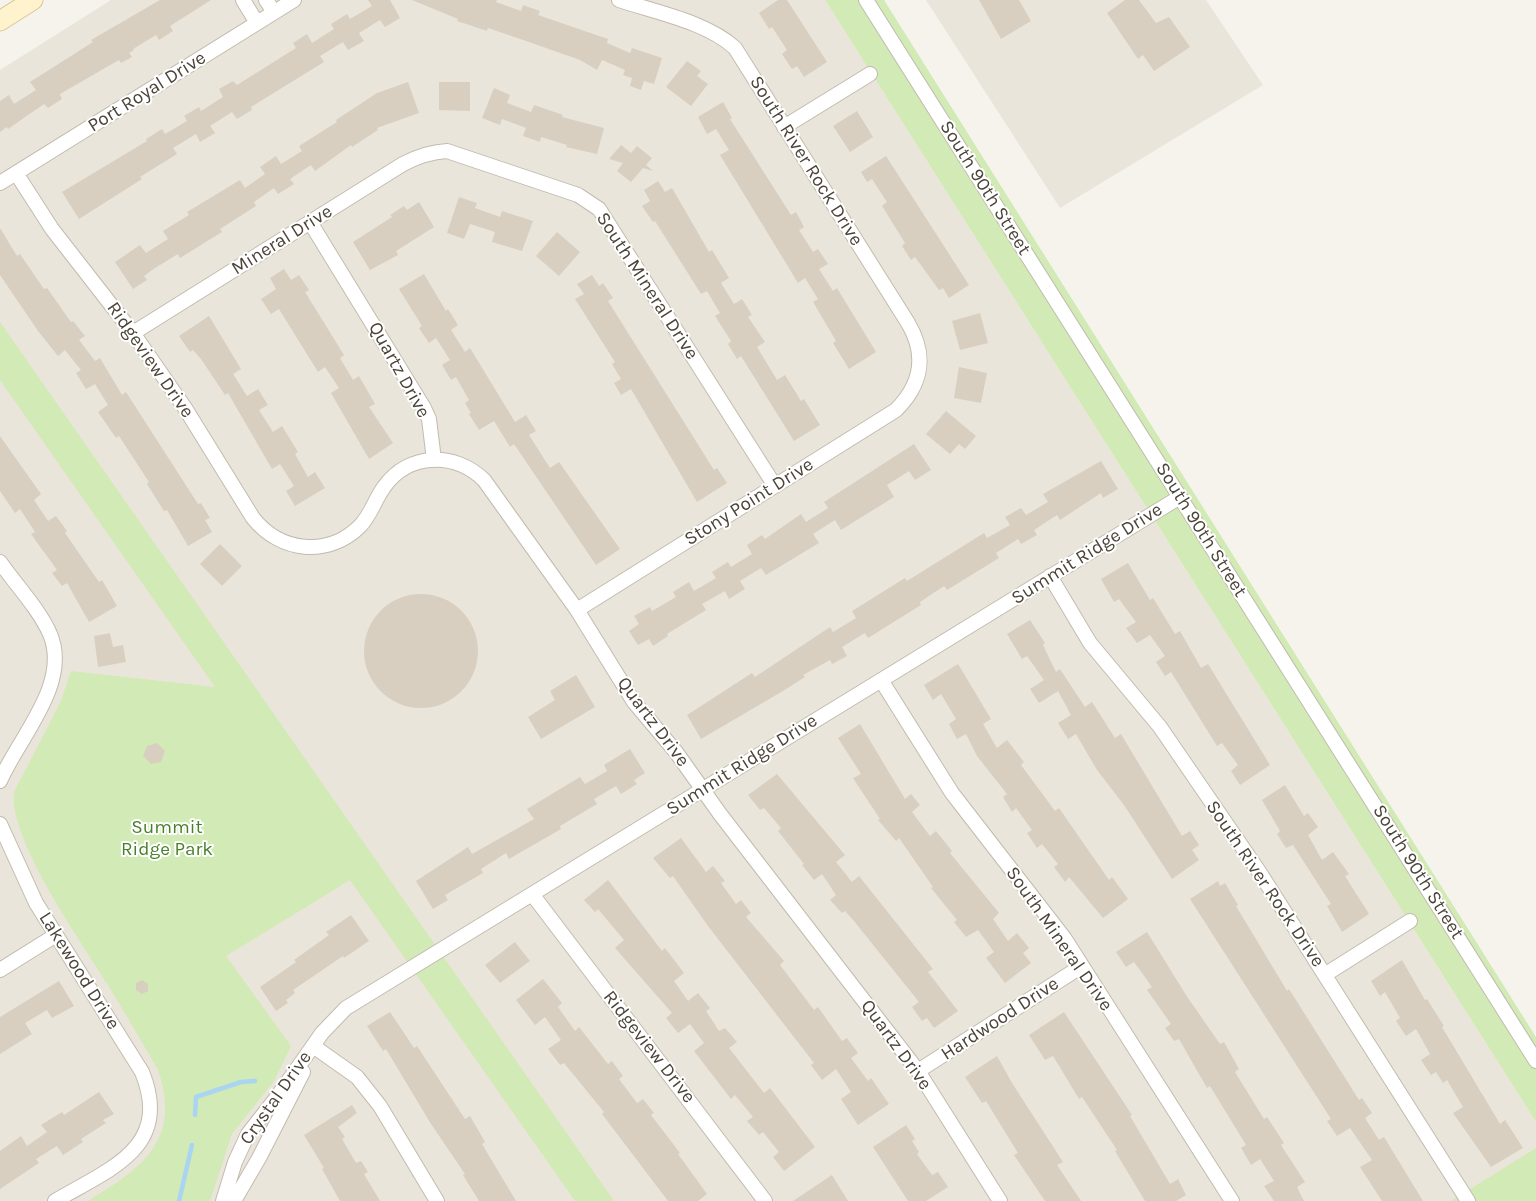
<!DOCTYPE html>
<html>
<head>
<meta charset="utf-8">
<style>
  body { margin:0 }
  canvas { display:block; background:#f6f3ec }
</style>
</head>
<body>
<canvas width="1536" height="1201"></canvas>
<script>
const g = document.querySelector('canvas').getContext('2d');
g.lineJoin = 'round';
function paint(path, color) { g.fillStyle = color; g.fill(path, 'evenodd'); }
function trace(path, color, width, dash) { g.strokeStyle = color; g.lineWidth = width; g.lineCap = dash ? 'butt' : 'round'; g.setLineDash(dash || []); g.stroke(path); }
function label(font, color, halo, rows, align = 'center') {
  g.font = font + ' Karla,sans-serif'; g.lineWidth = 4; g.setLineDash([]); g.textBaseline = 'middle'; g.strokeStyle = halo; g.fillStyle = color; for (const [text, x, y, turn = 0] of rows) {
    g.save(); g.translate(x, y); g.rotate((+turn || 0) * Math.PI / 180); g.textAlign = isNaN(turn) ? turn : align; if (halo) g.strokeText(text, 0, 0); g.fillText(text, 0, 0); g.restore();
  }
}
const residential = new Path2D(`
  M111 0H825L1536 1122V1201H0V70Z
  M926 0H1206L1263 85 1060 208Z`);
const green = new Path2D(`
  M825 0H884L1536 1037V1122Z
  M0 322 614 1201H575L350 880 226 956 291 1046 274 1081 232 1134 210 1201H88C142 1168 182 1141 158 1070 142 1042 125 1013 108 985 82 943 8 839 14 792L61 701 71 671 215 687 0 380Z
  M1536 1148V1201H1451Z`);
const stream = new Path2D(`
  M195 1115 196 1097 241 1082 255 1081
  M179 1201 192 1145`);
const building = new Path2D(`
  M160 0H211L170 26 173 31 159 40 156 35 133 49 134 50 129 53 132 57 121 63 119 60 60 94 62 99 48 108 44 104 8 129 7 127 0 132V101L9 95 14 104 36 90 30 82 93 42 91 40Z
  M368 0H390L400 18 385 27 380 20 359 33 364 41 348 50 343 42 320 56 324 62 251 107 252 110 237 119 232 112 210 126 215 133 200 142 196 134 173 148 177 154 140 177 142 179 79 219 62 192 147 141 146 139 162 129 165 134 187 121 184 116 199 107 201 111 223 97 219 89 233 81 237 85 296 48 293 43 307 34 312 43 334 29 331 24 347 14 350 19 372 6Z
  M412 0H497L496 2 521 11 523 5 540 11 538 15 608 39 607 43 630 53 632 48 662 58 654 84 644 81 641 90 630 86 632 78 623 75 625 70 602 60 597 70 580 60 529 42 488 28 487 31 457 21 458 19Z
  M778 0H787L827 62 804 77 797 66 792 69 782 54 787 50 772 27 769 29 759 13Z
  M979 0H1019L1031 21 1001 39Z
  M1125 0H1139L1156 23 1169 17 1190 47 1154 71 1143 55 1138 59 1107 13Z
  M687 61 701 71 697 76 708 84 691 106 666 87Z
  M408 82 419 113 377 128 378 130 352 147 351 145 315 171 311 165 290 179 294 184 278 194 274 188 254 202 256 206 220 229 222 232 180 258 178 254 155 268 144 276 147 280 133 289 115 262 140 245 146 253 168 239 163 231 189 215 187 212 240 180 245 188 265 174 260 167 276 156 281 164 302 151 299 146 337 122 336 120 377 93Z
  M439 82H470V111L439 110Z
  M494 88 510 95 507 103 531 112 534 105 563 115 562 117 604 128 597 154 566 147 567 145 541 137 540 142 523 136 526 128 502 119 500 125 482 118Z
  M723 102 732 118 730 119 791 215 796 212 804 227 799 230 813 252 818 249 828 264 819 269 833 291 837 288 876 352 849 369 833 343 836 341 813 302 818 299 805 278 798 283 720 155 729 150 716 129 707 134 698 117Z
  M857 111 873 137 850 152 833 126Z
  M621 145 631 153 637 146 652 158 646 165 653 171 643 168 631 182 617 171 623 163 609 159Z
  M886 156 969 285 949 298 943 288 939 290 915 257 911 260 902 246 905 243 882 206 887 202 872 179 867 182 861 172Z
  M658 181 665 192 672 188 709 252 712 250 729 278 721 283 734 304 742 299 752 315 748 317 765 342 757 347 777 380 785 375 801 401 804 399 820 425 794 441 741 356 737 359 728 344 731 341 715 316 720 313 707 291 701 294 655 221 653 222 642 206 650 201 644 190Z
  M459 197 477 203 475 208 500 217 502 211 533 221 522 251 492 242 495 232 470 224 464 239 447 233Z
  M419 202 434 227 396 251 398 255 370 270 353 242 392 217 390 215 404 206 407 210Z
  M0 228 17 256 20 254 44 289 47 288 71 322 73 321 85 336 79 340 95 361 100 358 122 395 126 392 198 504 201 503 210 518 205 520 212 532 188 546 167 510 164 511 147 484 149 482 119 436 116 438 98 412 108 405 95 384 86 389 76 373 81 370 65 350 58 356 38 331 0 275Z
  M557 232 580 252 559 276 536 256Z
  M284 269 291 280 299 275 309 290 305 292 344 355 340 358 353 380 359 376 375 404 369 407 393 443 369 459 331 393 339 388 325 367 318 372 279 309 271 314 261 299 276 289 270 278Z
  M424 274 446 311 448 309 458 325 451 330 465 352 470 348 515 422 526 415 536 431 529 435 550 468 559 462 620 549 596 565 514 444 510 447 494 421 479 430 469 414 471 413 465 403 469 400 456 377 451 380 442 365 450 360 436 338 429 343 419 328 422 326 399 289Z
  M592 275 599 286 603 283 613 298 608 301 714 470 717 468 727 483 697 502 631 389 621 395 614 383 621 379 612 364 615 362 575 299 584 294 577 284Z
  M980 313 988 343 960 350 952 321Z
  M209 316 241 369 233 374 247 396 258 389 268 405 259 410 273 432 282 426 298 452 295 454 308 477 315 472 325 488 295 506 286 491 294 486 280 464 272 469 228 393 225 395 201 359 193 350 190 352 179 336Z
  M959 367 987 373 981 403 954 398Z
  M946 411 976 436 965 449 959 444 950 454 926 434Z
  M0 436 41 494 34 500 48 521 56 516 67 531 65 533 99 582 102 580 117 606 89 622 67 583 62 586 52 573 57 570 31 534 35 532 20 509 15 513 0 491Z
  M914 444 931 470 915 480 909 471 887 485 894 497 841 530 835 520 813 534 819 543 766 575 761 568 740 581 745 589 729 599 725 591 702 604 706 610 667 634 668 636 653 646 649 639 638 645 629 631 639 624 634 616 650 607 652 611 676 597 673 592 689 582 694 591 716 578 712 572 728 562 731 567 752 554 747 545 762 535 765 539 801 514 806 522 828 508 824 502Z
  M1101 461 1118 489 1103 498 1101 493 1060 520 1057 515 1034 530 1037 535 1021 544 1018 539 996 553 999 558 947 590 944 586 920 602 921 605 868 638 865 633 842 647 847 656 832 664 830 660 803 675 805 677 783 691 701 739 687 715 752 673 755 677 830 627 833 632 856 618 852 611 905 578 907 581 984 533 987 538 1010 525 1005 517 1021 508 1026 515 1048 502 1043 494Z
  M220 544 242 566 222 586 200 564Z
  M1128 563 1150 600 1153 598 1175 634 1180 631 1201 668 1208 664 1270 765 1240 785 1231 771 1238 765 1222 743 1217 746 1171 672 1165 676 1156 662 1165 656 1150 635 1137 643 1126 628 1136 622 1119 599 1114 602 1101 579Z
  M364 651a57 57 0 1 1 114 0a57 57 0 1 1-114 0Z
  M1030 620 1045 643 1043 645 1056 672 1060 669 1085 707 1092 702 1115 738 1121 734 1182 836 1190 831 1199 845 1192 850 1199 860 1172 879 1124 805 1097 770 1076 734 1068 739 1058 723 1071 715 1058 691 1039 703 1030 689 1044 680 1027 656 1022 659 1007 634Z
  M110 633 113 647 123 645 126 662 98 667 94 636Z
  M958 664 991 719 983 724 997 748 1007 740 1024 762 1021 765 1055 811 1059 808 1109 880 1112 877 1128 899 1103 918 1069 877 1065 882 1054 867 1058 864 1042 844 1037 848 1027 833 1032 830 1016 808 1012 812 1003 797 1007 794 977 756 966 734 957 739 949 724 956 719 941 694 933 700 924 685Z
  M576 675 595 707 541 739 528 717 555 700 550 691Z
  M860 724 905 799 911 794 920 805 912 812 930 836 936 831 952 851 950 853 999 913 993 919 1008 941 1017 933 1029 948 1023 953 1031 963 1005 983 986 958 994 952 978 930 966 937 954 922 957 920 931 888 933 887 899 838 896 841 878 820 880 819 853 778 861 774 838 738Z
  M157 743 165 751 161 762 151 764 143 756 147 746Z
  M630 749 645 773 634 780 637 784 621 794 616 786 594 799 597 804 560 826 561 829 509 859 506 853 481 869 483 873 445 895 448 900 433 909 416 881 468 847 472 854 534 819 527 809 580 777 585 784 607 771 604 765Z
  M777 774 845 855 836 862 852 882 859 876 933 969 928 972 958 1011 934 1028 927 1018 922 1021 912 1007 919 1002 854 921 845 911 842 913 830 900 836 895 822 874 814 880 802 865 804 864 778 831 781 828 764 808 760 810 748 795Z
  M1285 785 1304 816 1308 813 1318 827 1308 835 1322 860 1333 852 1349 874 1345 876 1369 914 1342 932 1327 906 1331 904 1293 845 1286 848 1277 834 1280 831 1262 800Z
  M681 838 706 872 713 866 725 881 721 883 736 904 741 900 751 913 746 917 784 961 780 965 814 1010 818 1007 842 1041 847 1038 858 1053 851 1058 868 1081 871 1078 889 1104 858 1125 841 1099 851 1092 836 1069 822 1080 811 1065 814 1063 708 926 673 876 670 878 653 858Z
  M608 880 662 951 665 948 684 973 674 981 688 1001 698 993 710 1008 706 1011 719 1031 725 1028 737 1042 729 1048 764 1093 770 1088 815 1147 784 1171 773 1157 779 1152 763 1132 759 1135 747 1121 753 1117 735 1095 731 1099 694 1051 704 1043 690 1024 678 1033 666 1018 672 1013 615 948 624 940 598 909 595 912 584 900Z
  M1218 881 1220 886 1225 883 1238 905 1236 906 1287 991 1289 989 1359 1100 1362 1098 1372 1113 1365 1118 1379 1140 1384 1137 1423 1201H1382L1360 1167 1372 1160 1350 1128 1337 1136 1327 1121 1331 1119 1190 899Z
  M351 915 369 941 344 958 343 956 293 990 295 993 286 1000 288 1003 276 1011 260 987 296 962 294 960 329 935 326 932Z
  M1147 932 1186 995 1220 1044 1224 1042 1239 1069 1235 1072 1264 1119 1267 1117 1284 1143 1281 1145 1305 1182 1297 1187 1304 1201H1274L1264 1186 1274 1181 1260 1159 1251 1165 1241 1148 1246 1145 1210 1086 1207 1088 1179 1039 1174 1041 1165 1028 1171 1024 1147 990 1152 987 1134 962 1126 967 1116 952Z
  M515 942 530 961 500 983 485 965Z
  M1402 960 1425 1000 1427 999 1444 1026 1442 1027 1500 1124 1505 1120 1523 1148 1491 1167 1453 1113 1463 1107 1447 1080 1443 1083 1436 1072 1431 1075 1421 1060 1430 1054 1416 1029 1406 1036 1396 1021 1400 1018 1385 992 1380 996 1371 981Z
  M543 979 562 1003 558 1007 575 1031 579 1027 608 1064 612 1061 623 1076 619 1079 637 1103 643 1099 654 1113 651 1115 680 1153 678 1154 707 1194 698 1201H668L602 1114 604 1112 564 1063 560 1065 548 1049 561 1040 545 1017 535 1025 516 1000Z
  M142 980 148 984V991L142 994 136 990V983Z
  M59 981 74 1006 52 1018 47 1010 25 1023 32 1034 0 1054V1017Z
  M390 1012 414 1048 417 1046 465 1119 470 1116 485 1142 482 1144 516 1201H479L463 1175 465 1174 431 1124 386 1049 383 1051 367 1026Z
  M1064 1012 1132 1115 1130 1116 1170 1184 1178 1179 1186 1195 1176 1201H1145L1115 1151 1117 1150 1082 1097 1079 1099 1053 1056 1045 1060 1029 1035Z
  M997 1056 1012 1083 1063 1162 1057 1165 1081 1201H1045L1014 1155 1018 1153 986 1101 982 1103 965 1077Z
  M99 1092 114 1114 103 1120 106 1123 81 1139 83 1142 63 1155 57 1146 36 1159 39 1163 0 1189V1151L21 1136 27 1146 47 1132 41 1125 62 1112 64 1115Z
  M352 1105 357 1113 338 1127 345 1137 342 1139 356 1163 361 1161 368 1172 364 1174 380 1201H340L322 1169 324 1168 304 1135Z
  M906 1125 915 1139 912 1141 919 1152 917 1154 932 1175 938 1172 948 1187 926 1201H908L873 1147Z
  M832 1175 848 1201H793Z`);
const street = new Path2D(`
  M243 0 257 23
  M266 0 274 12
  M866 0 1536 1061
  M784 127 870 74
  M16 173 52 229 133 333 185 408 253 518C280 552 328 558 360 526 371 515 375 499 384 487 409 452 455 452 484 480L577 610 634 702 676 752 720 814 918 1071 1000 1201
  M0 183 294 0
  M310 222 424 408 429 419 434 460
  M133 333 403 164C418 156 430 152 447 151L578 195 599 209 775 486
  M0 562C16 585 39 609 50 634 71 684 19 737 0 781
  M1050 576 1090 643 1160 727 1260 873 1468 1201
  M577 610 896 410C922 384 927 355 908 323L735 48C707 22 655 12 619 0
  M881 680 952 793 1065 939 1232 1201
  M0 824 36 903 142 1072C173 1148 109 1169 55 1201
  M532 894 765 1201
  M0 970 56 935
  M1326 974 1410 921
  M313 1046 357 1077 380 1106 437 1201
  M918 1071 1082 966
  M223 1201 235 1162 248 1134 277 1097 322 1033 346 1008 1180 497
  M234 1201 259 1158 303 1072`);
const secondary = new Path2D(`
  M0 21 33 0`);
const streetNames = [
  ["Port Royal Drive",147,92,-32],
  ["South River Rock Drive",806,161,58],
  ["South 90th Street",985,188,58],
  ["Mineral Drive",282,240,-32],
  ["South Mineral Drive",647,286,57],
  ["Ridgeview Drive",150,360,55],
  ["Quartz Drive",399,370,61],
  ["Stony Point Drive",749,502,-32],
  ["South 90th Street",1201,530,58],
  ["Summit Ridge Drive",1087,554,-32],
  ["Quartz Drive",653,722,53],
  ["Summit Ridge Drive",742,765,-32],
  ["South 90th Street",1418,872,58],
  ["South River Rock Drive",1265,884,56],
  ["South Mineral Drive",1059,939,55],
  ["Lakewood Drive",79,971,58],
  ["Hardwood Drive",1000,1019,-33],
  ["Quartz Drive",896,1045,54],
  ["Ridgeview Drive",649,1047,52],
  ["Crystal Drive",276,1098,-55]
];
const parkNames = [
  ["Summit",167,828],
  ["Ridge Park",167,850]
];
paint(residential, '#eae5da');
paint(green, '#d2eab5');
trace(stream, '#a9d4f2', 4.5);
paint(building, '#d8cfc1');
trace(street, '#c2bbae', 16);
trace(secondary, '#d6c79b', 21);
trace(street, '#fff', 14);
trace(secondary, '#fff3cd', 19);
label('19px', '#4b4439', '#fff', streetNames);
label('19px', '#4a7f2a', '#fff', parkNames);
</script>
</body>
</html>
